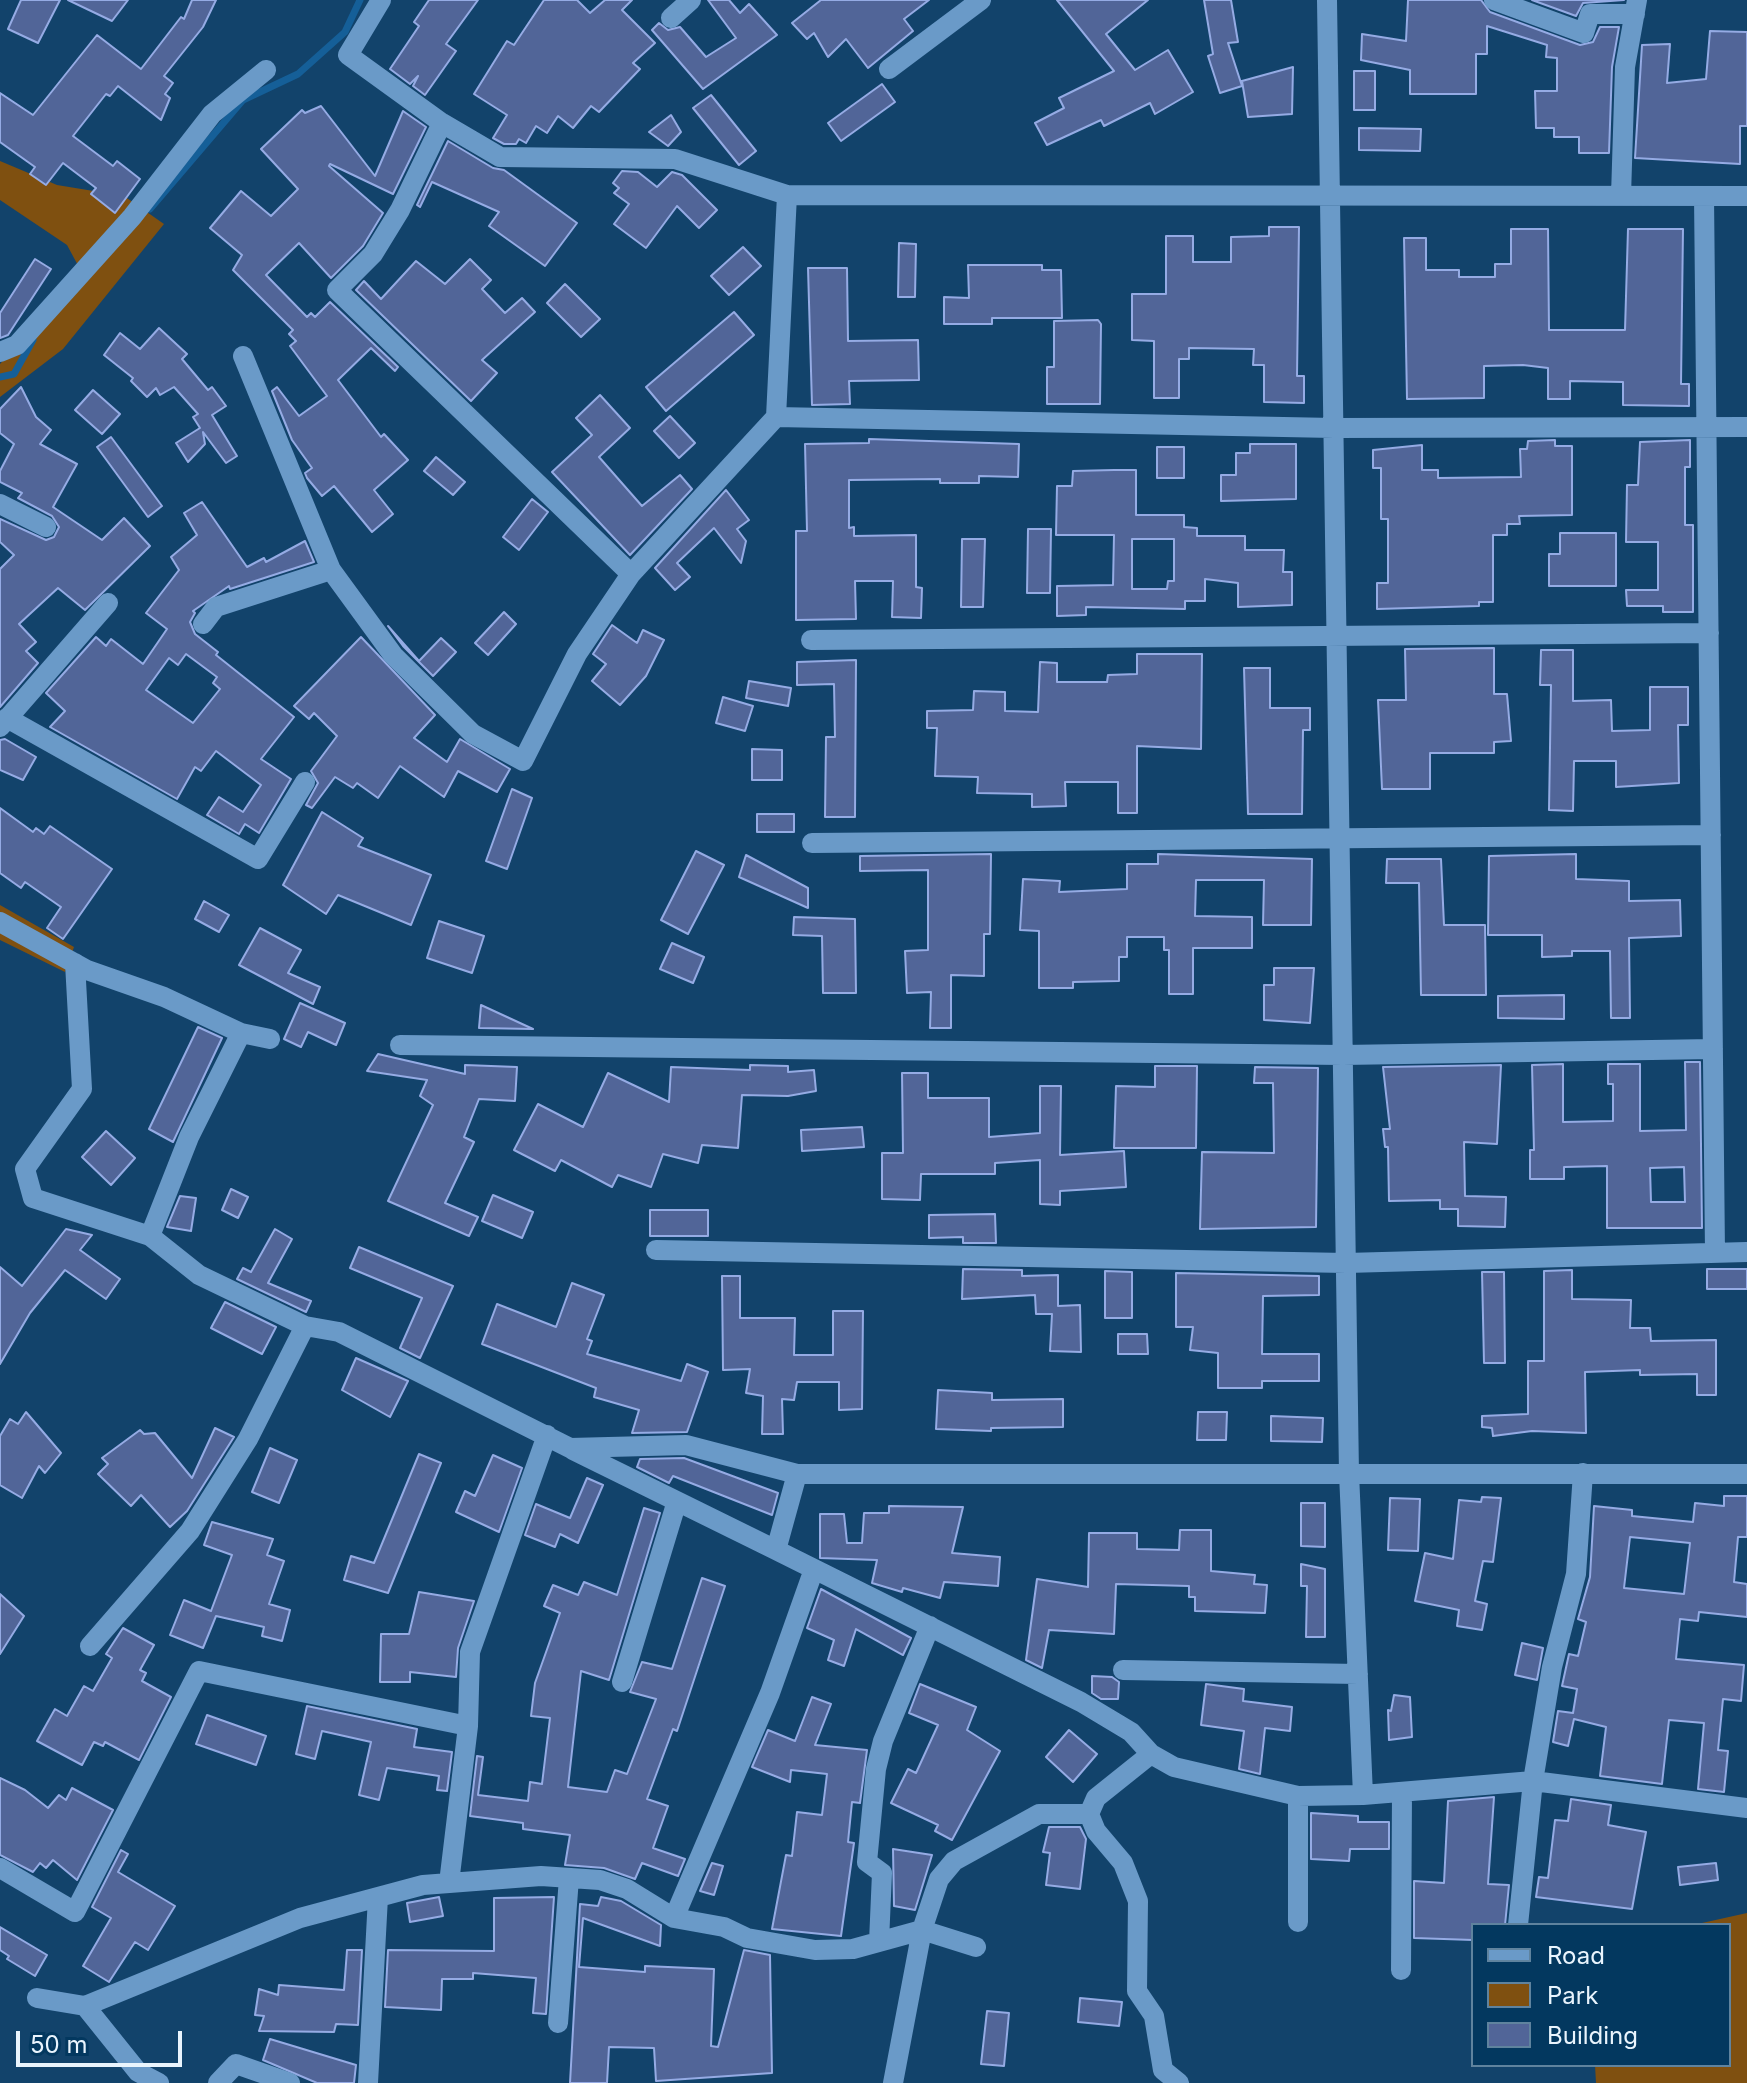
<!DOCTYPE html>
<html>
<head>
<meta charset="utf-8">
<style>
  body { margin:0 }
  #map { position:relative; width:1747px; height:2083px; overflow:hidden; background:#12436b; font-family:Inter,sans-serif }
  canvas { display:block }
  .legend { position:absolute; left:1471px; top:1923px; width:260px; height:144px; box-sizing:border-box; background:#03385f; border:2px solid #5f839e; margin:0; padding:10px 14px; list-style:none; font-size:24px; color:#e9f4fd }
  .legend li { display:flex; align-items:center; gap:16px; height:40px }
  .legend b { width:40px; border:2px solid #5f839e }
  .scale { position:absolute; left:16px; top:2031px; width:166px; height:36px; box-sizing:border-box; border:4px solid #e9f4fd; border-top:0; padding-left:10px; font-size:24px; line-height:28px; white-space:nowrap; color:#e9f4fd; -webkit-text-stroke:6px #03385f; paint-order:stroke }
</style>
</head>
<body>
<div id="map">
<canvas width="1747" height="2083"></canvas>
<ul class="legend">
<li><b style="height:10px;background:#6a9ac8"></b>Road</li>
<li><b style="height:22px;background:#7f5010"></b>Park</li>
<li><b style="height:22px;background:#516598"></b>Building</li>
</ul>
<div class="scale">50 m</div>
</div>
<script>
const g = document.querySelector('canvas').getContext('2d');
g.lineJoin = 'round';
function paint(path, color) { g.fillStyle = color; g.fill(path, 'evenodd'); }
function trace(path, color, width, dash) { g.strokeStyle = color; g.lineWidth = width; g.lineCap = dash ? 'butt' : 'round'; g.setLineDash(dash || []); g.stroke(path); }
const green = new Path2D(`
  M0 161 57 185 124 196 164 224 63 349 0 397V364L81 271 67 245 0 200Z
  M0 905 74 947 65 972 0 940Z
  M1747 1913V2083H1596L1595 2065H1729V1925H1693Z`);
const stream = new Path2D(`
  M150 209 243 100 298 74 345 32 360 0
  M0 377 14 374 33 340`);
const building = new Path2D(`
  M21 0H60L38 43 8 29Z
  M68 0H128L112 21Z
  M192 0H216L203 27 164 76 173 83 165 94 170 98 161 120 118 86 110 96 106 94 73 136 113 166 117 161 140 179 115 213 91 194 96 188 63 163 46 185 30 174 35 167 0 142V93L33 115 97 35 141 69 181 17 184 19Z
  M429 0H478L446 44 456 51 425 95 413 86 418 76 410 84 390 69 419 26 414 22Z
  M544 0H577L590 13 605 0H632L622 10 655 43 633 63 640 69 599 112 591 106 573 128 558 116 547 133 536 126 526 143 519 139 516 144H504L493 138 507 115 474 94 507 41 514 45Z
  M708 0H729L740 13 749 4 777 35 703 89 652 30 659 23 668 30 680 27 706 57 736 38Z
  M821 0H929L904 19 913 31 868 68 846 39 828 57 814 33 807 39 792 23Z
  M1057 0H1148L1106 34 1135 70 1168 50 1193 92 1155 114 1150 103 1104 126 1101 120 1047 145 1035 123 1064 108 1059 98 1114 71Z
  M1204 0H1231L1238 42 1228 43 1242 86 1220 93 1208 56 1213 54Z
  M1408 0H1481L1490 12 1580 45 1593 42 1600 27H1619L1612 67 1609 153H1579V137H1554V128H1536L1535 91H1557V58L1546 57 1547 45 1487 26V54H1476V94H1410V70L1361 60 1362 34 1406 41Z
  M1532 0H1624L1583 3 1576 16Z
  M1710 31 1747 32V126H1740V164L1635 158 1642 45 1670 44 1667 83 1706 79Z
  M1293 67 1292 114 1248 117 1242 81Z
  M1354 71H1375V110H1354Z
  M882 84 895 102 841 141 828 123Z
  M711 95 756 151 739 165 693 108Z
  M321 106 375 176 403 111 426 127 393 194 330 164 329 166 383 213 363 246 331 278 299 243 266 275 307 317 311 313 315 317 330 302 398 367 395 371 371 348 338 380 381 437 384 434 408 460 374 490 393 514 372 532 334 486 322 496 307 478 305 473 312 468 292 440 272 391 277 387 299 416 327 396 290 346 296 341 289 334 293 330 233 270 242 255 210 228 241 191 271 216 298 189 261 149 302 110 305 113Z
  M671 115 681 132 668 146 649 132Z
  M1359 128 1421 129 1420 151 1359 150Z
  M448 141 493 168 504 170 577 223 545 266 489 226 499 212 432 182 420 207 417 205Z
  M622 171 638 172 657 187 672 172 682 175 717 210 699 228 677 206 646 248 614 224 629 204 614 193 619 188 613 183Z
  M1269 227H1299L1297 376H1304V403L1264 402V365H1253L1254 349 1189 348V359H1179V398H1154V341L1132 340V294H1166V236H1193V262H1231V237L1269 236Z
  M1511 229H1548L1549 330H1625L1628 229H1683L1681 384H1689V406L1623 405V382L1570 381V399H1548V368L1523 365 1484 366V398L1407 399 1404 238H1426V270H1459V277H1495V264H1511Z
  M899 243 916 244 915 297H898Z
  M743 247 761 266 729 295 711 276Z
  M35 259 51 269 8 335 0 338V313Z
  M470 259 491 280 482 289 505 313 522 298 535 312 482 360 497 373 471 401 356 290 364 281 381 299 416 261 445 284Z
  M968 265H1042V270H1061L1062 318H992V324H944V297L969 298Z
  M808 268H847L848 341 918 340 919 380 849 381 850 404 812 405Z
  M565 284 600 319 581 337 547 303Z
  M734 312 754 335 666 411 646 387Z
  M1098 320 1101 324 1100 404H1047V367H1054V321Z
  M159 328 187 354 182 359 208 390 212 387 226 406 212 415 237 456 226 463 203 432 205 444 188 462 176 443 200 428 193 417 198 414 174 387 160 395 156 388 147 397 131 381 133 378 104 355 120 333 140 349Z
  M21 387 36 417 51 430 40 444 77 464 53 507 102 540 124 518 150 546 85 610 58 588 19 624 36 642 26 651 38 663 0 707V569L14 555 0 542V519L46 540 54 537 59 527 52 516 18 498 22 493 0 482V471L14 444 0 433V409Z
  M93 390 120 414 102 434 75 410Z
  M600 395 630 428 599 457 642 506 680 475 692 489 630 555 552 472 592 435 576 418Z
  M670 416 695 443 679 458 654 431Z
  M111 437 162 506 148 517 97 447Z
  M869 439 1019 444 1018 477 979 476V483H940V479L849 480V528L854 527V536L916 535V587L922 588 921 618 892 617 893 581H855L856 619 796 620V531H807L805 444 869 443Z
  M1555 440V446H1572V515L1519 516 1520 524H1507V535H1493V602H1479V606L1377 609V583H1388V519H1381V468H1373V450L1422 445V470H1438V478L1521 477 1520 449H1527L1528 441Z
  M1690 440V467H1685V525H1693V612H1663V606H1627L1626 590H1658V542H1626L1627 485H1638L1640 442Z
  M1250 444H1296V499L1221 501V475H1236V453H1250Z
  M1157 447H1184V478H1157Z
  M436 457 465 482 453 495 424 471Z
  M1114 470H1136V515H1184V527L1197 528V536H1245V550H1284L1283 572H1292V605L1238 607V583L1205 579V601H1185V609L1086 607V615L1057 616V586L1113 585 1114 535H1056L1057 486H1072L1073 471ZM1132 539H1174V581H1168L1167 589H1132Z
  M726 490 749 520 737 529 746 541 741 563 714 528 677 563 690 577 675 590 655 568Z
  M532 499 548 512 519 550 503 537Z
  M202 502 247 567 264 558 266 562 305 541 314 562 230 589 229 586 193 611 195 613 190 622 195 634 218 652 216 655 294 717 261 759 291 779 259 833 245 824 239 834 207 815 219 797 243 812 261 785 216 751 201 771 195 767 177 799 50 727 65 711 46 693 96 637 106 646 111 639 143 664 167 629 146 613 179 570 171 557 197 535 184 513ZM186 654 217 677 213 683 220 689 193 723 146 690 169 658 178 665Z
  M1028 529H1051L1050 593H1027Z
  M1560 533H1616V586H1549V554H1560Z
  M962 539H985L983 607H961Z
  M504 612 516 624 488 655 475 643Z
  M612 625 637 643 643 630 664 640 646 676 620 705 592 681 606 664 593 654Z
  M388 626 419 661 441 638 456 652 433 676 403 646Z
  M361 637 435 715 414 738 447 762 460 739 510 769 497 792 458 771 444 797 400 766 378 798 357 783 353 788 335 777 312 808 306 805 318 783 311 771 337 736 314 713 309 719 294 706Z
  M1494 648V694H1507L1511 741 1494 742V753H1430V789H1382L1378 700H1406L1405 649Z
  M1541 650H1573V701L1611 700 1612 731 1650 730V687H1688V725H1678L1679 783 1616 787V761H1574L1573 811 1549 810 1551 685H1540Z
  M1137 654H1202L1201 749 1137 746V813H1118V782H1065L1066 806 1032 807V794L977 793 978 777 935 776 937 728H927V711L973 710 974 691 1005 692V711L1038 712 1040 662 1057 663V682H1107L1108 675 1137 674Z
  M856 660 855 817H825L826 737H835L834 684 797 685V662Z
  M1244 668H1270V708H1310V730H1303L1302 814H1248Z
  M749 681 791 688 788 706 746 698Z
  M723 697 753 706 745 731 716 723Z
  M5 739 36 757 23 780 0 770V740Z
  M752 749 782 750V780H752Z
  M512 789 532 798 507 869 486 861Z
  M0 808 33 832 36 828 44 834 50 826 112 869 63 939 47 928 61 907 25 882 21 888 0 873Z
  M322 812 363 838 358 846 431 875 411 925 338 895 326 914 283 885Z
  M757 814H794V832H757Z
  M696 851 724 865 688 934 661 920Z
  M991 854 990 934H984V976L951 975V1028H930L931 992 907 993 905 951 928 950V870L860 871V856Z
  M1158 854 1312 859 1311 925H1263L1264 880H1196L1195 916 1252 917V948H1193V994H1169V950H1164V937H1127V957H1119V981L1073 982V988H1039V931L1020 930 1023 879 1060 881 1059 892 1127 889V864H1158Z
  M1576 854V879L1629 881V901L1680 900 1681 936 1629 938 1630 1018H1611L1610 951H1572V956L1542 957V935H1488L1489 856Z
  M746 855 808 888V908L739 877Z
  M1387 859H1441L1444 925H1485L1486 995H1421L1419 883H1386Z
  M204 901 229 915 219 932 195 919Z
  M794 917 855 919 856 993H823L822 936 793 935Z
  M439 921 484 936 472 973 427 958Z
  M260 928 301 950 288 973 320 987 313 1004 239 965Z
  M672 943 704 957 693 983 660 969Z
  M1274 968H1314L1310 1023 1264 1020V985H1274Z
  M1564 995V1019L1498 1018V996Z
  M300 1003 345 1023 336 1045 308 1032 301 1047 284 1039Z
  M481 1005 533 1029 479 1028Z
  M198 1027 222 1038 173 1142 149 1129Z
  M378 1054 465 1074V1065L517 1067 515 1101 479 1099 464 1137 474 1142 445 1203 478 1217 469 1236 388 1201 433 1105 420 1096 427 1080 367 1071Z
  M1685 1062H1700L1702 1228H1607V1166L1564 1167V1179H1530V1150H1534L1532 1065 1563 1064V1122L1613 1121V1084H1608V1064H1640V1131L1686 1130ZM1684 1167 1685 1202H1651L1650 1168Z
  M750 1065 788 1066V1072L814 1070 816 1091 788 1096 742 1095 738 1148 702 1145 698 1163 663 1154 651 1187 618 1175 612 1187 561 1160 555 1171 514 1150 538 1104 583 1127 608 1073 669 1102 671 1067 750 1070Z
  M1501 1065 1497 1144 1464 1142 1465 1196 1506 1197 1505 1227 1458 1226V1209H1440V1200L1389 1201 1388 1147H1385L1383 1129H1390L1383 1067Z
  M1155 1066H1197L1196 1148H1114L1116 1086 1155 1087Z
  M1255 1067 1318 1068 1316 1227 1200 1229 1202 1152 1274 1153 1273 1083H1254Z
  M902 1073H928V1098H989V1137L1040 1133V1086H1061L1060 1155 1124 1151 1126 1187 1060 1191V1205L1040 1204V1160L995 1163V1174H921L920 1200 882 1199V1153H903Z
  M862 1127 864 1147 802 1151 801 1130Z
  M106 1131 135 1158 111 1185 82 1157Z
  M231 1189 248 1197 238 1218 222 1210Z
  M493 1195 533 1212 522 1238 482 1221Z
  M180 1196 196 1198 191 1231 167 1227Z
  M650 1210H708V1236H650Z
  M995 1214 996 1243H963V1237L929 1238V1215Z
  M66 1229 92 1235 80 1250 120 1279 106 1299 65 1270 30 1313 0 1364V1267L22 1286Z
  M275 1229 292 1239 268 1283 311 1301 306 1312 237 1279 243 1268 251 1272Z
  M359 1247 453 1286 420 1358 400 1348 422 1298 350 1268Z
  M963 1269 1022 1270V1276L1058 1275V1306L1080 1305 1081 1352 1050 1351 1052 1314H1036L1035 1295 962 1299Z
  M1707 1269H1747V1289H1707Z
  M1572 1270V1299L1631 1300 1630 1328H1650L1651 1341 1716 1340V1395H1697V1374L1640 1375V1370L1585 1372 1586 1433 1532 1431 1493 1436 1492 1428 1482 1427V1416L1528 1414V1361H1544V1271Z
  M1105 1271 1132 1272V1318H1105Z
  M1482 1272H1504L1505 1363H1484Z
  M1176 1273 1319 1276V1295L1263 1296 1262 1354H1319V1381H1262V1388H1218V1353L1190 1350 1193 1327H1176Z
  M722 1276H740V1318H795L794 1355H833V1311H863L862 1409 839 1410V1382H797L794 1400 782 1399 783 1434H762L763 1396 746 1393 750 1369 723 1370Z
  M572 1283 604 1295 587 1339 592 1341 587 1354 681 1381 687 1364 708 1372 687 1432 632 1433 639 1410 594 1397 596 1388 482 1344 497 1304 556 1327Z
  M225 1302 276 1327 262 1354 211 1328Z
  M1118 1334H1147L1148 1354H1118Z
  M356 1358 408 1381 390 1417 342 1390Z
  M938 1390 992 1393V1400L1063 1399V1427L991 1428V1431L936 1429Z
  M26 1412 61 1453 45 1473 39 1466 22 1498 0 1485V1436L10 1419 18 1424Z
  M1198 1412H1227L1226 1440H1197Z
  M1271 1416 1323 1418 1322 1442 1271 1441Z
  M215 1428 234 1437 187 1511 170 1527 141 1495 131 1506 98 1474 108 1464 102 1458 140 1430 144 1434 155 1433 192 1478Z
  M270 1448 297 1460 279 1503 252 1492Z
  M419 1454 441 1463 388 1593 344 1580 351 1556 374 1563Z
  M493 1455 522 1468 499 1532 456 1512 465 1491 475 1496Z
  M684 1458 778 1493 772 1515 673 1476 669 1483 637 1467 640 1459Z
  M587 1478 603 1485 578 1543 560 1534 555 1547 525 1535 536 1504 570 1518Z
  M1724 1496H1747V1537H1738L1734 1582 1747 1584V1617L1699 1612 1698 1621 1680 1619 1676 1659 1744 1665 1741 1701 1723 1699 1718 1750 1728 1751 1724 1792 1698 1789 1704 1723 1669 1720 1662 1784 1600 1776 1606 1727 1574 1719 1568 1746 1553 1742 1558 1711 1573 1713 1577 1689 1562 1686 1569 1654 1578 1656 1586 1622 1578 1619 1590 1577 1594 1506 1632 1510V1516L1693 1522 1695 1503 1724 1506ZM1630 1537 1690 1543 1684 1594 1624 1588Z
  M1482 1497 1501 1498 1493 1562 1483 1561 1475 1601 1487 1604 1482 1630 1457 1626 1459 1610 1415 1601 1425 1553 1453 1559 1459 1500 1481 1502Z
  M1390 1498 1420 1499 1418 1551 1388 1550Z
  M1301 1503H1325V1547L1301 1546Z
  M889 1506 963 1507 952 1553 1000 1557 998 1586 944 1582 940 1598 903 1588 902 1592 872 1583 877 1560 820 1558V1514H844L847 1543H862L864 1513H889Z
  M644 1508 660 1513 609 1680 581 1671 568 1787 607 1792 615 1770 627 1774 656 1699 630 1692 642 1662 672 1669 702 1578 725 1586 677 1731 673 1729 647 1799 668 1806 653 1848 685 1859 678 1876 642 1863 635 1879 604 1868 565 1865 570 1835 523 1829V1823L470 1816 477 1756 483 1757 478 1795 528 1801 530 1782 542 1784 550 1718 531 1716 535 1683 560 1613 544 1606 553 1585 578 1595 584 1582 617 1595Z
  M212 1522 273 1539 267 1555 284 1561 269 1604 290 1610 282 1641 262 1636 264 1627 216 1616 203 1648 170 1635 184 1600 211 1611 232 1555 204 1545Z
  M1180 1530H1211V1571L1255 1575 1254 1584 1267 1585 1265 1613 1195 1611V1597H1189V1586L1116 1584 1114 1634 1049 1630 1042 1668 1026 1660 1037 1579 1088 1587 1089 1533H1137V1549L1179 1550Z
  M1301 1564 1325 1569V1637H1306L1307 1586H1301Z
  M821 1589 911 1638 903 1655 856 1629 844 1666 828 1660 834 1640 807 1628Z
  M419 1592 474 1601 458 1648 456 1677 410 1672V1682H380L381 1634H409Z
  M0 1594 24 1616 0 1654Z
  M123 1628 154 1645 140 1670 146 1673 142 1681 171 1697 139 1760 105 1742 103 1746 94 1742 82 1765 37 1741 55 1709 67 1716 84 1686 93 1691 112 1658 106 1654Z
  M1522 1643 1543 1648 1537 1680 1515 1675Z
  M1092 1676 1112 1677 1119 1682 1118 1699H1101L1092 1693Z
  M920 1684 976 1707 967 1730 1000 1751 952 1840 935 1831 938 1825 891 1803 908 1769 916 1773 938 1725 909 1713Z
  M1206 1684 1244 1689 1243 1701 1292 1707 1290 1731 1265 1728 1260 1774 1239 1769 1244 1731 1201 1725Z
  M1394 1695 1410 1697 1412 1737 1389 1740 1388 1710 1391 1711Z
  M812 1697 831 1704 815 1745 867 1750 860 1803 852 1802 848 1842 854 1843 841 1936 772 1929 786 1855 792 1856 797 1812 822 1815 827 1774 791 1770 790 1782 752 1767 768 1730 795 1741Z
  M307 1706 417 1729 414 1747 452 1752 447 1791 437 1790 439 1776 387 1768 379 1800 359 1795 371 1742 322 1731 315 1759 296 1754Z
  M207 1715 266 1736 256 1765 196 1744Z
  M1069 1730 1097 1754 1073 1782 1046 1757Z
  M0 1778 25 1790 48 1808 59 1795 66 1800 72 1788 113 1810 77 1880 53 1860 46 1868 40 1863 33 1872 0 1855Z
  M1494 1797 1488 1884 1509 1885 1505 1925H1473V1940L1414 1938V1881L1444 1883 1448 1801Z
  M1571 1799 1611 1805 1608 1825 1646 1832 1632 1909 1536 1897 1539 1877 1548 1878 1555 1820 1568 1821Z
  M1311 1813 1358 1816V1822H1389V1849H1350L1349 1861 1311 1859Z
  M1049 1827H1080L1086 1839 1080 1889 1046 1885 1050 1853 1043 1852Z
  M893 1849 932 1855 915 1910 894 1906Z
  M121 1850 128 1854 118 1872 175 1906 148 1950 135 1942 109 1982 83 1966 111 1918 92 1907Z
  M712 1863 723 1866 714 1895 700 1891Z
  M1716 1863 1718 1880 1680 1885 1678 1867Z
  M439 1897 443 1916 410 1922 407 1903Z
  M554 1897 546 2014 533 2013 536 1978 473 1973V1979H442L441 2010 385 2007 388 1950 494 1951V1898Z
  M601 1897 621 1901 661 1925 660 1946 583 1918 579 1967 645 1972V1966L714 1969 711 2046 718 2047 744 1950 770 1955 772 2073 656 2081 654 2048 609 2047 607 2083H570L580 1904 598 1906Z
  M0 1927 47 1955 35 1976 7 1959 9 1956 0 1950Z
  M347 1950H362L358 2025 336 2024 334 2032 259 2031 264 2016 255 2015 259 1989 278 1995 279 1985 344 1990Z
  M1080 1998 1122 2002 1119 2026 1078 2022Z
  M987 2011 1009 2013 1004 2066 981 2064Z
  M270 2039 356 2065 354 2083H317L263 2060Z`);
const street = new Path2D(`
  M381 0 348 55 442 123 400 210 373 254 337 290 631 574 776 417 787 195
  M1327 0 1349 1473 1363 1795
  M1494 0 1584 33 1590 14H1635
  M671 18 691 0
  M889 69 981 0
  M442 123 500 157 675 159 787 195 1747 196
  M1621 196 1625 67 1637 0
  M1704 196 1715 1253
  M0 352 17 345 132 217 212 114 266 70
  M243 356 331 570 393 655 473 734 523 761 577 654 631 574
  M776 417 1334 428 1747 427
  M0 504 46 527
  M203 624 216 607 331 570
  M811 640 1709 633
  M7 718 258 859 305 782
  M0 727 108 603
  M812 843 1711 835
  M0 922 87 970 164 997 241 1033 270 1039
  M75 963 82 1089 25 1169 33 1198 150 1236
  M400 1045 1343 1055 1713 1049
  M656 1250 1346 1263 1747 1252
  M305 1326 339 1332 570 1448 686 1445 797 1474H1747
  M573 1450 776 1550 797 1474
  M776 1550 1081 1702 1131 1732 1151 1754 1174 1767 1298 1796 1363 1795 1533 1781 1747 1808
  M90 1646 190 1531 248 1439 305 1326 199 1275 150 1236 189 1137 241 1033
  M1123 1670 1358 1674
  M622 1682 677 1501
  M1151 1754 1096 1798 1089 1814 1096 1831 1123 1863 1138 1901 1137 1991 1154 2016 1163 2070 1179 2083
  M1298 1796V1922
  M0 1868 75 1912 199 1671 468 1726
  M449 1883 468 1726 470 1652 547 1435
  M674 1918 770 1693 814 1569
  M1518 1925 1533 1781 1552 1667 1576 1574 1583 1473
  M879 1942 882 1873 867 1862 876 1769 883 1741 930 1626
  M1401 1970 1402 1792
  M37 1998 85 2006 138 2072 159 2083
  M85 2006 300 1918 423 1885 541 1876 600 1880 627 1889 674 1918 724 1927 747 1938 815 1950 853 1949 922 1930 976 1947
  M558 2023 569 1878
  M218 2083 236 2064 290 2083
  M368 2083 378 1897
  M893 2083 922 1930 939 1879 954 1861 1039 1814H1089`);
paint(green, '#7f5010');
trace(stream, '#155f98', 7);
paint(building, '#516598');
trace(building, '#95abe4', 2);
trace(street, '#6a9ac8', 20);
</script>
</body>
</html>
